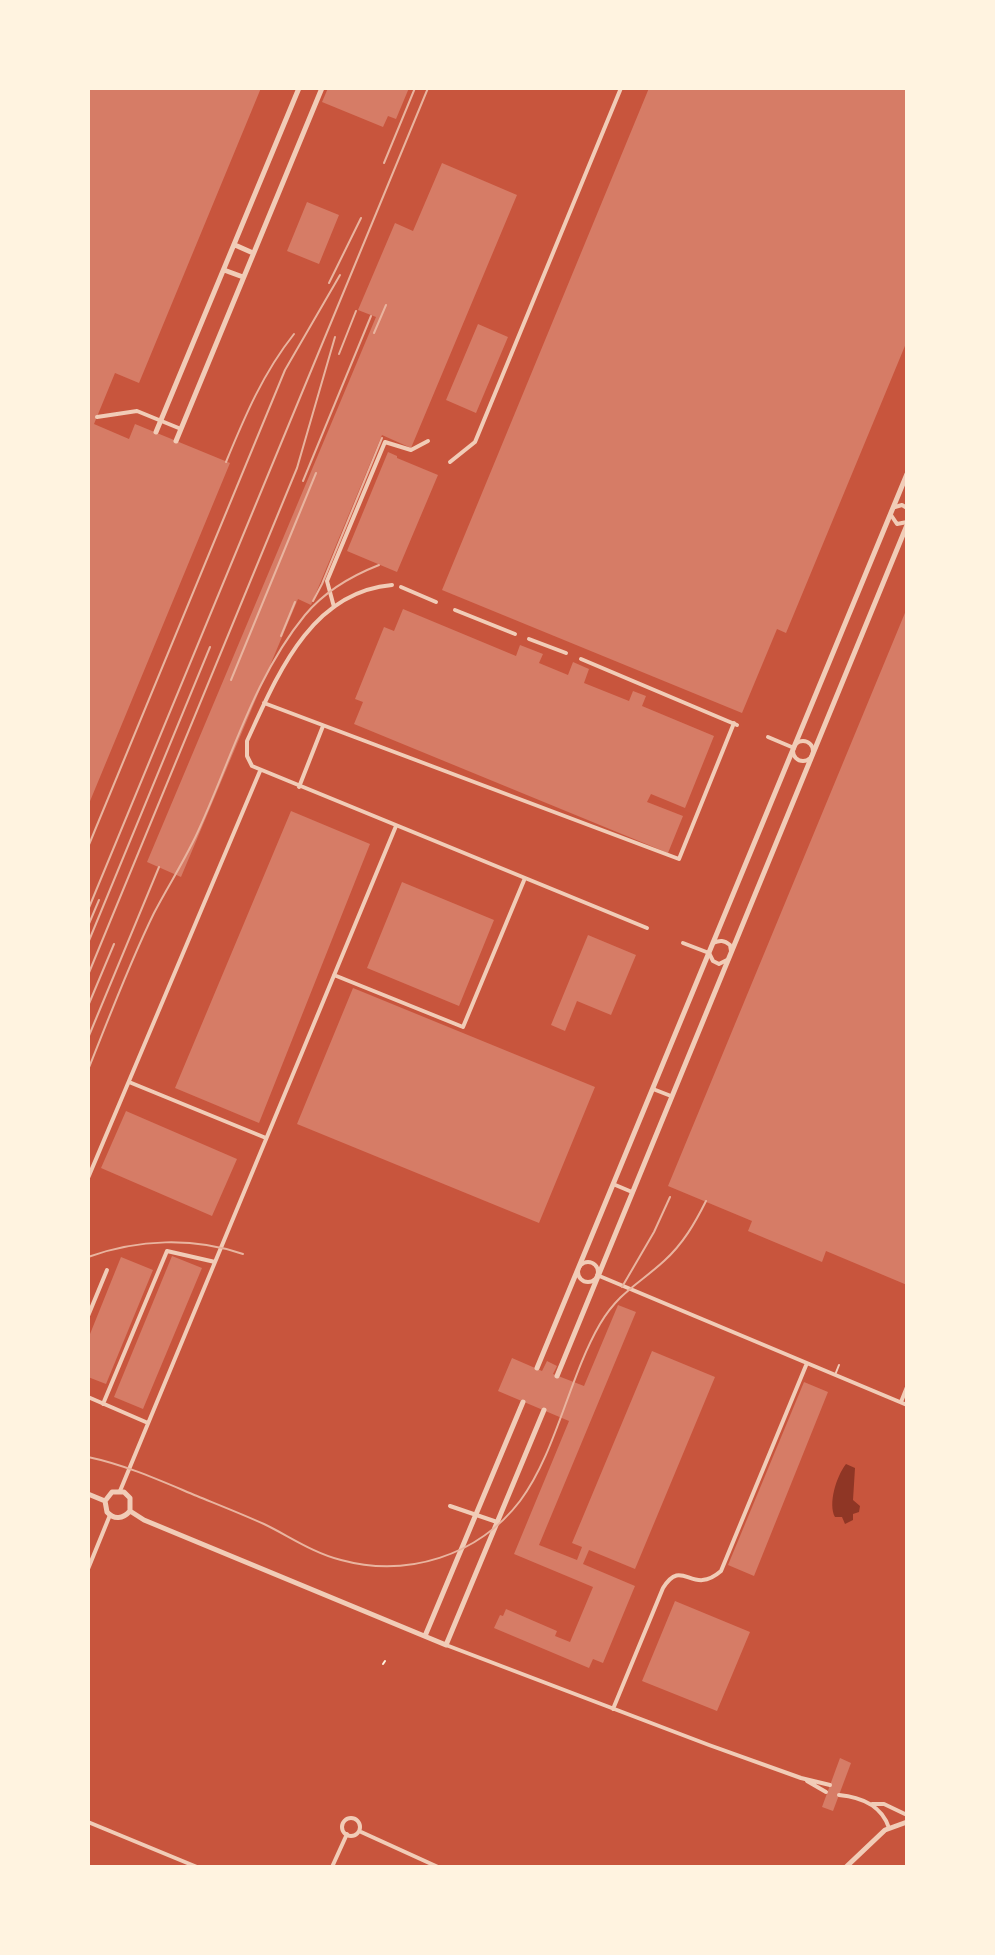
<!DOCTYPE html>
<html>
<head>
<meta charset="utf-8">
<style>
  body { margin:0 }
  #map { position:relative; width:995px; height:1955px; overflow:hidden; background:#c8553d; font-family:"Asap Condensed",sans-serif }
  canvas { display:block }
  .frame { position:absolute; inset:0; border:90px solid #fff3e0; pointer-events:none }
</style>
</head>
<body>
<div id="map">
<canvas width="995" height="1955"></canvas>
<div class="frame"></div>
</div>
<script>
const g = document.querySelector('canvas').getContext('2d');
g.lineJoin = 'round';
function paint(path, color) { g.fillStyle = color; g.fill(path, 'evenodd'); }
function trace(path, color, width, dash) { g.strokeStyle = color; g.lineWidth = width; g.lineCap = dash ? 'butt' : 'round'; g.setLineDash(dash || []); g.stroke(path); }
const water = new Path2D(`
  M846 1464 855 1468 853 1500 860 1506 859 1512 853 1514V1520L845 1524 842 1517H835C828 1504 836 1477 846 1464Z`);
const building = new Path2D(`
  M88 88H261L139 383 115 373 94 424 129 439 135 424 230 463 88 806Z
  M328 88H409L396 119 388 116 383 127 322 102Z
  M649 88H907V341L786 633 777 629 742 713 442 590Z
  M442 163 517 195 411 448 382 435 311 605 298 599 181 877 147 862 376 317 358 310 395 223 413 231Z
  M307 202 339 215 319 264 287 251Z
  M478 324 508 337 476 413 446 400Z
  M388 452 397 456V458L438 475 397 572 347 551Z
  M907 608V1285L826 1251 822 1262 748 1231 752 1221 668 1186Z
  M403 609 516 656 520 645 543 654 539 663 568 675 573 662 589 669 584 683 629 701 633 691 646 696 642 706 714 736 685 808 651 794 647 802 683 816 668 853 354 724 363 702 355 699 384 627 394 631Z
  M291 811 370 844 259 1123 175 1088Z
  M402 882 494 920 459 1006 367 968Z
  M588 935 636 955 611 1015 577 1001 565 1031 551 1025Z
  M353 988 595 1087 539 1223 297 1124Z
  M126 1111 237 1159 212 1216 101 1168Z
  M172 1256 202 1268 143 1409 114 1397Z
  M121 1257 153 1270 106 1384 88 1377V1339Z
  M618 1305 636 1312 539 1545 577 1560 582 1547 572 1543 652 1351 715 1377 635 1569 589 1550 583 1564 635 1586 603 1663 593 1659 589 1668 494 1628 500 1615 503 1616 506 1609 557 1631 555 1636 570 1642 593 1587 514 1554 569 1421 498 1391 512 1358 542 1371 547 1361 557 1366 553 1374 584 1386Z
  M804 1382 828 1392 754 1576 728 1565Z
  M675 1601 750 1632 717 1711 642 1681Z
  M840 1758 851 1763 833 1811 822 1807Z`);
const path = new Path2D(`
  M383 1664 385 1661`);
const service = new Path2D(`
  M835 1375 839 1365`);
const minor = new Path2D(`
  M97 417 137 411 181 429
  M450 462 475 442 621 88
  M895 507 902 505 907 508
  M891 515 897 524 907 522
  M392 585C310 592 277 676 247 741V756L252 766 647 928
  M401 587 436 602
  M334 607 327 581 385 442 411 450 428 441
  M455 610 515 634
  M529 639 566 653
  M581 659 737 725
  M264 703 679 859 734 723
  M768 737 794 748
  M793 751a10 10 0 1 1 20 0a10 10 0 1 1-20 0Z
  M299 787 323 726
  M683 943 709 953 713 961 719 964 727 960
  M713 943C720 940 724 940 730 945L731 951
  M334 975 463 1027 525 878
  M129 1082 266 1138
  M653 1089 671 1096
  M88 1178 260 771
  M613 1184 632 1192
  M578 1272a10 10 0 1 1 20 0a10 10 0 1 1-20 0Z
  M597 1275 907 1405
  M88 1316 107 1270
  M88 1397 148 1423
  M901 1402 907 1387
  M103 1404 167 1251 215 1262
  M120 1491 396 826
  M450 1506 497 1522
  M88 1569 110 1515
  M446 1645 709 1745 801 1778 830 1785
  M613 1709 663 1588C683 1556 691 1597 721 1571L807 1363
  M807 1781 826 1792
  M839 1795C861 1797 882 1806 889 1828
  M872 1804H884L907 1815
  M342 1827a9 9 0 1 1 18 0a9 9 0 1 1-18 0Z
  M88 1822 197 1867
  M359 1831 438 1867
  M332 1867 347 1834`);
const tertiary = new Path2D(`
  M235 245 253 253
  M224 270 243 277
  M156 432 299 88
  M176 441 322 88
  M537 1368 907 474
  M557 1376 907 525
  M88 1494 105 1501
  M105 1501 112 1492H124L130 1498V1511
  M105 1501 107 1512C114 1520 123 1519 130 1511
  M130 1511 144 1520 446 1645 544 1410
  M425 1636 523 1402
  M846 1867 885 1830 907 1822`);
const rail = new Path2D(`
  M384 163 415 88
  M329 283 361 218
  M374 333 386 305
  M339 354 356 311
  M226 462C245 416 263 373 294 334
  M303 481 371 316
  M313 601 322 584 382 438
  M281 636 295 602
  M231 680 316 473
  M88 847 285 370 340 275
  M88 910 428 88
  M88 926 99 900
  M88 943 210 647
  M88 975 297 468 335 337
  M88 1006 114 944
  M88 1038 159 867
  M88 1070C109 1018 129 964 154 913 169 884 187 857 200 827 232 757 255 676 305 615 325 591 351 576 379 565
  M88 1257C138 1239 193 1237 243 1254
  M622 1287 654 1232 670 1197
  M88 1457C126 1465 161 1481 197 1496 219 1505 242 1514 264 1524 289 1536 313 1553 341 1560 407 1578 478 1556 520 1501 556 1453 569 1377 600 1324 619 1292 639 1284 664 1261 683 1244 695 1223 706 1201`);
paint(water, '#8f3625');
paint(building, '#d67c66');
trace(path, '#fff3e0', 2);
trace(service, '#f1ccb7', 2);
trace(minor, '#f1ccb7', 4);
trace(tertiary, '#f1ccb7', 5);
trace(rail, '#e9b49f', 2);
</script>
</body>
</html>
